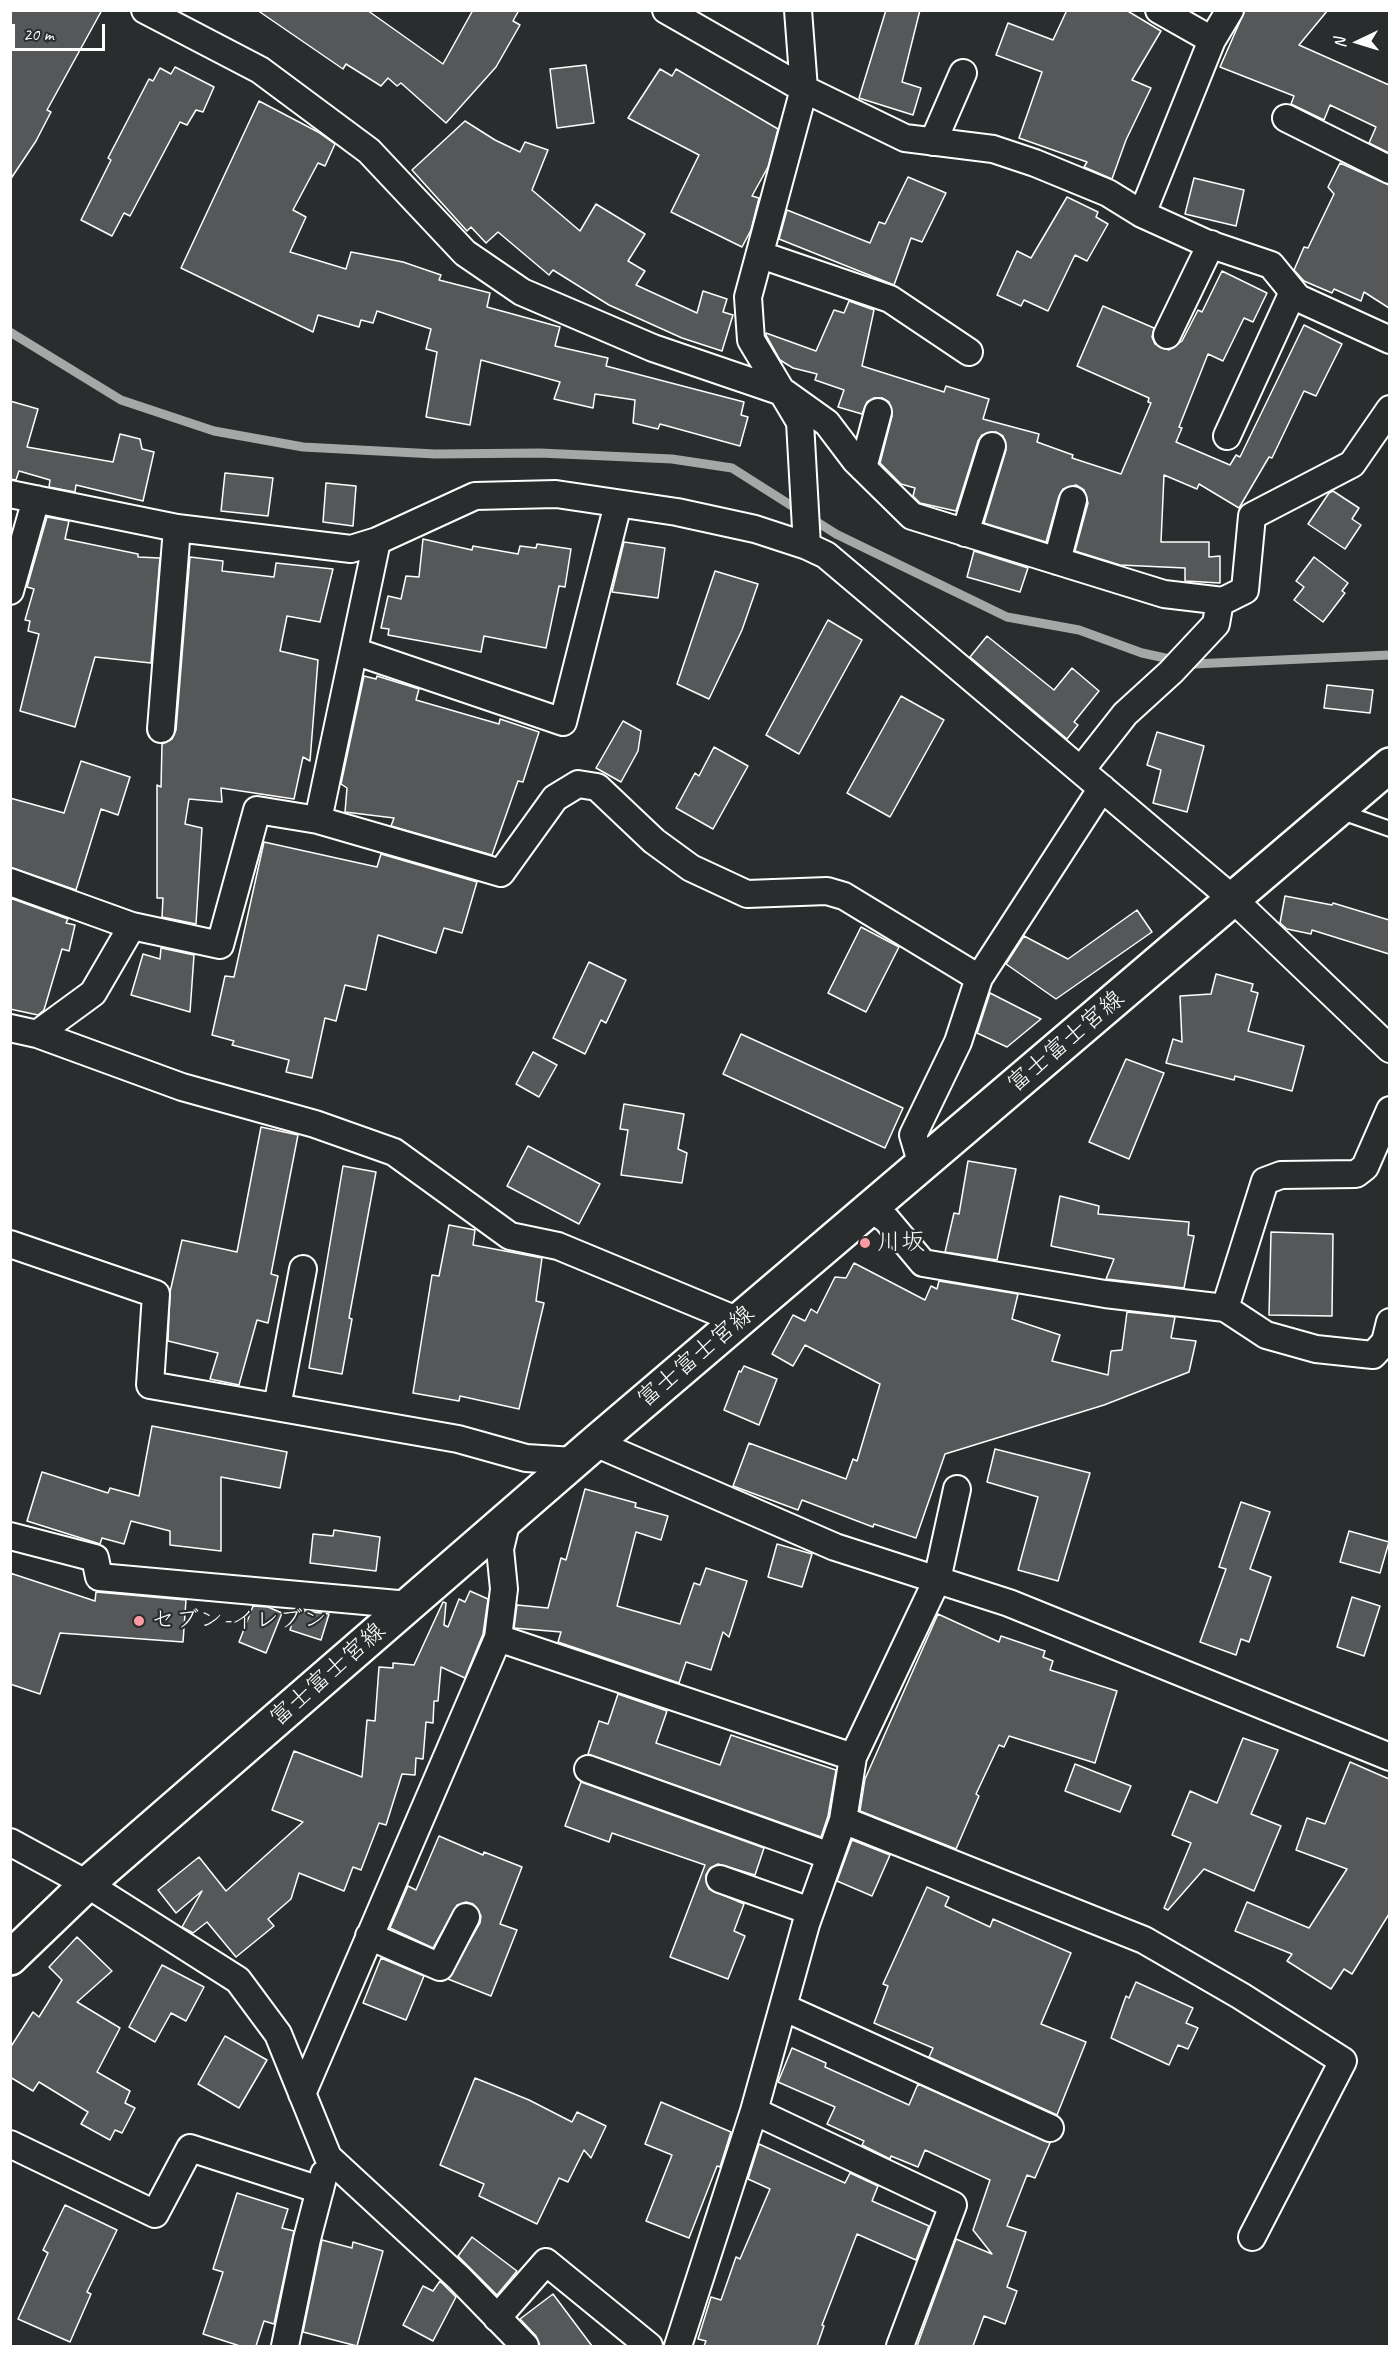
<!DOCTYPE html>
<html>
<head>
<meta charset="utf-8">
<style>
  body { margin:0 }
  #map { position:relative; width:1400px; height:2357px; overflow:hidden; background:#2a2d2e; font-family:Caveat,sans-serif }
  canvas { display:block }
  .frame { position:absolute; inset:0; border:12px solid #fff; pointer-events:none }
  .north { position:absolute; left:1328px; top:12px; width:60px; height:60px; -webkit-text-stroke:4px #2a2d2e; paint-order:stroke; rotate:266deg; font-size:16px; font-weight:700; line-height:24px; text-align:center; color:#fff }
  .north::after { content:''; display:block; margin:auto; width:21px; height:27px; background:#fff; clip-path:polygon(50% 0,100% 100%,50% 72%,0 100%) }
  .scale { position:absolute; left:12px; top:24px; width:93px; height:27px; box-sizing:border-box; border:3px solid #fff; border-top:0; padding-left:8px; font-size:18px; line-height:21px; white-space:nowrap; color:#fff; -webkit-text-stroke:4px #2a2d2e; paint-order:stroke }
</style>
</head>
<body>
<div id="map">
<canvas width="1400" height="2357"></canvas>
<div class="frame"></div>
<div class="north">N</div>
<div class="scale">20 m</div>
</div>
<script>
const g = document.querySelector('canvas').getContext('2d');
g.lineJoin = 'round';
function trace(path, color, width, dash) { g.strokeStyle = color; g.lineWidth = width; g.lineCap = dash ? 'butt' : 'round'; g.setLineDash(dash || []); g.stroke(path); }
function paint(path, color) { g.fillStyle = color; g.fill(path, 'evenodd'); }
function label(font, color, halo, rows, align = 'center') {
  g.font = font + ' Caveat,"Klee One",sans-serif'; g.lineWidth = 4.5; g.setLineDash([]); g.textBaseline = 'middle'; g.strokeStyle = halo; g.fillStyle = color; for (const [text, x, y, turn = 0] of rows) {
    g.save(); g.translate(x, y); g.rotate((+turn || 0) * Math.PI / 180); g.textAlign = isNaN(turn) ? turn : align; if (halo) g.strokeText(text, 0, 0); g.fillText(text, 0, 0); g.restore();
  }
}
const stream = new Path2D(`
  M10 332 121 400 214 431 303 447 435 454 540 453 672 459 732 468 836 534 1007 617 1079 630 1142 653 1193 664 1390 655`);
const building = new Path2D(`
  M10 10H102L47 110 51 112 36 141 10 180Z
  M257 10H367L443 64 473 10H519L513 21 520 25 496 67 446 123 401 83 397 86 388 78 381 86 346 64 343 69Z
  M886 10H920L902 82 921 88 913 115 859 98Z
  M1067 10H1126L1161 31 1132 80 1151 88 1126 140 1112 179 1084 167 1087 162 1019 138 1042 72 996 55 1008 23 1053 40Z
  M1245 10H1328L1299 45 1389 85V153L1369 143 1376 127 1330 105 1324 120 1291 104 1294 96 1220 67Z
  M586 65 594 123 557 128 550 69Z
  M175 67 214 87 203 112 196 110 187 125 180 122 130 216 124 213 112 236 81 220 111 160 108 158 149 79 153 81 160 68 171 74Z
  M660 69 672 76 676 69 778 129 768 167 752 196 759 198 751 230 742 247 671 212 699 155 628 118Z
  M259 101 318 132 335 144 325 166 318 163 293 210 306 217 290 252 346 269 351 252 403 262 441 275 439 280 490 293 487 307 560 327 555 346 608 358 606 366 744 402 741 415 748 417 740 446 660 424 658 429 633 423 635 400 595 394 593 408 554 399 560 382 481 360 470 425 426 417 437 352 426 349 431 329 377 311 373 323 361 320 359 327 318 315 313 332 181 268Z
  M465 121 495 140 520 152 525 142 548 150 532 190 580 231 596 204 645 234 628 261 645 271 636 285 697 313 703 291 727 299 723 312 733 315 722 351 682 338 609 305 553 270 549 275 498 232 486 243 471 227 467 231 412 170Z
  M1340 163 1389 185V308L1364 292 1361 301 1334 289 1332 293 1304 281 1294 270 1304 247 1308 248 1334 194 1328 187Z
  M908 177 946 193 922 242 911 238 894 285 779 239 787 210 870 243 879 222 885 224Z
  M1194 178 1244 190 1236 226 1185 214Z
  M1067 197 1098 212 1096 217 1108 224 1087 261 1075 255 1048 311 1024 300 1021 306 997 295 1017 251 1031 258Z
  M1222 271 1267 293 1253 322 1244 318 1223 361 1208 354 1179 427 1182 428 1176 442 1230 465 1236 455 1240 457 1304 325 1342 344 1316 396 1304 391 1272 458 1269 457 1239 508 1199 484 1197 489 1164 475 1161 542H1209V557L1220 556V583L1185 581V568L1120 565 1075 551 1088 503 1084 490 1076 485 1063 489 1059 496 1046 542 984 523 1006 450 1003 436 996 432 982 435 978 441 956 511 920 503 913 496 915 488 901 484 880 463 892 416 889 402 882 398H874L867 402 862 414 838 407 844 390 815 380 817 374 793 368 780 360 766 335V333L816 351 834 310 844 313 849 301 874 310 862 366 944 392 946 386 989 399 983 419 1039 434 1037 442 1073 455 1072 458 1121 474 1151 403 1148 402 1149 398 1077 366 1103 306 1154 328 1152 337 1155 344 1169 350 1182 341 1198 310 1202 312Z
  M10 401 38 409 27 447 113 462 120 434 140 439 142 449 154 452 143 501 76 485 75 492 49 487 50 480 19 471 16 480 10 479Z
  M225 473 273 478 268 516 221 511Z
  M326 483 356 486 353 526 323 522Z
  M1333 491 1359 508 1352 519 1361 525 1345 549 1308 524 1329 493Z
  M47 517 69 521 65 539 138 554V557L160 558 151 663 95 657 75 727 20 711 39 634 28 631 30 621 25 620 34 589 27 587Z
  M423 539 472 550 473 546 518 554 520 546 536 548 537 544 571 549 565 587 559 586 546 648 484 636 481 652 388 635 389 629 381 628 388 596 401 599 406 576 419 577Z
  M624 542 665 548 658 598 612 592Z
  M974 551 1028 568 1020 592 967 577Z
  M190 557 223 561 222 571 274 577 276 563 333 569 320 622 287 616 280 651 318 660 310 761 303 757 294 799 221 788 222 802 189 799 185 824 202 828 196 924 162 917 163 898H157V785L161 787 162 744 172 739 176 730Z
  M1314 557 1348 583 1342 591 1345 593 1323 622 1294 600 1304 587 1296 581Z
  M715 571 758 584 742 630 709 699 677 684Z
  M828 620 862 640 799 754 766 735Z
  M987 636 1054 690 1072 668 1099 691 1074 722 1078 725 1067 739 970 657Z
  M364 676 376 679 377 676 419 689 416 700 499 724 500 719 539 732 523 782 518 781 492 855 391 826 394 818 345 812 347 788 341 784Z
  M1327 685 1373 690 1370 713 1324 708Z
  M901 696 944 720 890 817 847 793Z
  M623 721 641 731 638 751 621 782 596 768Z
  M1157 732 1204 746 1187 812 1153 803 1161 770 1147 765Z
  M714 747 748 766 713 829 676 808 695 773 699 776Z
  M81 761 130 777 118 815 101 809 76 890 10 867V798L64 813Z
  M264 842 377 867 381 854 477 882 462 933 444 928 436 953 378 935 366 990 345 985 336 1021 325 1018 312 1078 286 1072 289 1060 232 1045 234 1041 212 1035 225 976 234 977Z
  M1285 896 1332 905 1333 903 1389 920V954L1312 930 1311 934 1287 929 1280 923Z
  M10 898 68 919 66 923 75 925 69 951 62 949 44 1010 38 1015 10 1009Z
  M1137 910 1152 932 1056 999 1006 964 1024 936 1068 959Z
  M861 927 899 947 866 1012 828 993Z
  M161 948 194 955 190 1012 131 995 143 954 160 959Z
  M589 962 626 980 606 1023 601 1020 585 1054 553 1038Z
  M1216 974 1253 984 1251 991 1258 993 1248 1031 1304 1046 1292 1091 1235 1076 1234 1080 1166 1063 1173 1039 1182 1042 1180 996 1211 994Z
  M990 993 1041 1019 1007 1047 977 1033Z
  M741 1034 903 1108 885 1148 723 1074Z
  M533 1052 557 1065 539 1097 516 1084Z
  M1126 1059 1164 1073 1129 1159 1089 1142Z
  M624 1104 684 1114 678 1149 687 1153 682 1183 621 1175 628 1130 620 1129Z
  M261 1127 298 1135 271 1274 278 1276 268 1323 257 1320 239 1385 210 1379 218 1353 168 1341 170 1292 182 1240 237 1252Z
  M528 1146 600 1184 579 1224 507 1186Z
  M968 1161 1016 1169 997 1260 945 1252 954 1213 959 1214Z
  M343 1166 376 1172 349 1318 352 1319 342 1374 309 1368Z
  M1060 1196 1099 1206 1098 1214 1189 1222 1188 1235 1194 1236 1184 1288 1106 1279 1114 1259 1051 1246Z
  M449 1225 475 1230 473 1245 542 1258 536 1301 544 1303 519 1409 460 1396 459 1401 413 1393 432 1275 439 1276Z
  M1271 1232 1333 1234 1332 1316 1269 1315Z
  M854 1263 925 1300 931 1286 937 1289 939 1281 1018 1294 1012 1319 1060 1335 1052 1361 1108 1375 1111 1351 1122 1350 1127 1312 1175 1317 1171 1338 1196 1341 1189 1372 1104 1405 945 1454 916 1538 874 1524 873 1527 802 1500 798 1510 733 1486 749 1443 846 1479 853 1459 857 1461 880 1384 805 1345 793 1366 772 1354 793 1315 805 1321 811 1309 817 1313 835 1277 846 1278Z
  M744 1366 777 1379 759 1425 724 1410 739 1371 741 1372Z
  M152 1426 287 1452 280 1488 221 1477V1551L170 1545V1531L131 1521 124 1544 102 1538 100 1544 27 1521 42 1472 108 1493 110 1488 139 1496Z
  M995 1449 1090 1473 1058 1581 1018 1570 1038 1497 987 1482Z
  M585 1489 636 1503 635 1507 668 1516 661 1540 636 1532 617 1606 680 1624 694 1583 700 1585 706 1568 747 1581 729 1637 723 1632 711 1670 686 1662 679 1683 558 1642 561 1632 514 1628 517 1605 548 1608 561 1558 566 1560Z
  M1241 1502 1270 1512 1250 1569 1271 1577 1249 1642 1241 1639 1236 1655 1200 1642 1226 1569 1219 1567Z
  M334 1530 380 1537 376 1571 310 1563 313 1534 333 1536Z
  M1349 1531 1389 1542 1380 1573 1340 1562Z
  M777 1544 812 1554 802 1587 768 1577Z
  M10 1573 95 1601 96 1592 186 1600 183 1642 60 1633 40 1694 10 1684Z
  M470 1591 488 1599 483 1634 465 1678 441 1667 438 1701H434L433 1723 426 1722 423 1759 416 1758 415 1775 402 1774 386 1825 379 1823 361 1870 353 1867 344 1891 299 1873 291 1899 268 1919 274 1926 236 1957 207 1922 193 1933 182 1927 202 1891 176 1913 158 1890 199 1857 226 1891 303 1822 272 1810 294 1751 362 1777 367 1720 375 1721 379 1667 393 1668V1663L414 1665 443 1602 446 1603 444 1625 448 1627 459 1599 465 1602Z
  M1352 1597 1380 1606 1364 1656 1337 1647Z
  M253 1606 268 1607 282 1613 266 1653 239 1642Z
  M296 1610 329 1614 321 1640 290 1630Z
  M938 1614 999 1642 1001 1636 1045 1651 1043 1657 1053 1661 1050 1670 1117 1691 1095 1763 1009 1736 1004 1747 999 1745 976 1794 979 1796 956 1849 860 1811 865 1779Z
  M618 1694 667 1711 656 1743 720 1765 731 1735 836 1770 828 1816 821 1837 588 1754 599 1721 608 1724Z
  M1243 1738 1278 1750 1251 1814 1281 1826 1254 1891 1204 1869 1168 1910 1164 1908 1191 1843 1172 1835 1190 1791 1217 1803Z
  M1350 1762 1389 1779V1914L1352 1974 1344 1969 1331 1989 1287 1961 1292 1954 1235 1931 1247 1902 1309 1928 1347 1869 1296 1850 1307 1818 1325 1824Z
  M1075 1764 1131 1786 1120 1812 1065 1791Z
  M581 1782 764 1848 755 1875 718 1864 710 1868 706 1875 709 1889 744 1904 734 1931 745 1936 728 1979 670 1957 705 1865 612 1833 609 1842 565 1826Z
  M439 1836 483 1855 484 1852 522 1867 500 1924 517 1930 491 1996 448 1979 480 1923 481 1916 473 1904 466 1902 457 1905 433 1948 390 1928 408 1886 416 1890Z
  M852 1840 890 1855 872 1896 837 1881Z
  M927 1887 949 1897 945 1906 990 1927 993 1919 1071 1953 1041 2024 1086 2042 1057 2115 929 2057 933 2048 874 2023 888 1986 883 1984Z
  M77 1937 112 1971 77 2002 120 2028 97 2072 130 2091 125 2103 135 2108 122 2133 115 2130 110 2140 81 2124 88 2112 39 2082 33 2091 10 2077V2048L33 2012 39 2017 62 1980 49 1967Z
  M381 1958 424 1976 406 2020 363 2003Z
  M162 1965 204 1987 186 2021 171 2013 155 2042 129 2027Z
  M1136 1982 1193 2008 1186 2023 1198 2028 1188 2049 1178 2045 1169 2065 1111 2038 1126 1996 1129 1998Z
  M225 2036 267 2060 239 2108 198 2084Z
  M792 2048 826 2063 825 2067 909 2105 918 2084 1050 2143 1035 2178 1027 2175 1007 2226 1026 2232 1007 2287 1017 2291 1005 2324 984 2316 973 2346H917L956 2239 992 2254 973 2230 990 2180 925 2150 918 2167 891 2156 890 2159 862 2145 864 2141 827 2124 835 2107 778 2082Z
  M475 2078 529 2100 572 2122 577 2112 606 2126 591 2158 584 2150 568 2182 559 2178 537 2224 479 2196 484 2184 440 2165Z
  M661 2102 731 2132 720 2167 717 2166 689 2238 646 2221 672 2155 645 2144Z
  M759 2144 845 2183 850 2173 878 2186 872 2201 929 2226 916 2260 857 2234 822 2325 824 2326 817 2346H704L706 2341 698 2339 711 2297 721 2300 736 2257 740 2259 770 2189 748 2179Z
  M237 2193 288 2209 282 2228 294 2231 274 2324 264 2321 256 2346H240L203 2334 223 2272 213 2269Z
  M65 2205 117 2230 87 2292 91 2294 70 2342 18 2319 48 2253 43 2250Z
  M472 2237 517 2271 497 2295 458 2256Z
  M322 2240 352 2248 353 2242 383 2251 357 2346 303 2332Z
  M440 2281 456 2297 433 2341 403 2325 423 2286 433 2291Z
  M553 2294 592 2346H540L536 2336 520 2319Z`);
const service = new Path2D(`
  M1339 811 1390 829`);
const minor = new Path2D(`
  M145 10 260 70 369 151 465 253 522 292 653 348 785 393 827 423 855 460 912 516 1164 594 1223 601 1245 590 1252 516 1352 464 1390 409
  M666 10 804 89 905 138 993 149 1035 163 1108 193 1142 214 1206 243 1271 265 1298 298 1390 340
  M798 10 804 89 748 297 751 340 800 422 807 546
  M1159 10 1212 40
  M1286 118 1390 170
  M933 142 963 73
  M1142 214 1212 40 1230 10
  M761 255 890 299 969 352
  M1167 335 1211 244
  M1227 436 1293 292
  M863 468 878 412
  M10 494 177 528 351 549 377 541 475 496 556 494 677 512 755 529 807 546 826 555 1234 900 1390 1049
  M965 533 992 446
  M1057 561 1073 500
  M10 591 36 499
  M354 651 563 722 618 504
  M161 729 177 528
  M1081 770 1125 714 1171 672 1216 624 1220 601
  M318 820 501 873 555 798 578 784 597 787 654 841 691 868 747 894 827 891 844 896 979 978
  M10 882 132 926 220 945 257 810 318 820 377 541
  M10 1028 37 1034 93 993 132 926
  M37 1034 182 1087 315 1124 394 1152 510 1236 558 1246 739 1321
  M922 1165 913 1135 958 1042 979 978 1102 788
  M872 1209 887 1220 923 1263 1105 1294 1225 1308 1266 1335 1316 1349 1373 1355 1385 1342 1390 1322
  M10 1244 156 1294 150 1385 458 1439 526 1458 574 1461
  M1225 1308 1265 1181 1281 1175 1356 1174 1365 1167 1390 1110
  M277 1407 303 1269
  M595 1443 835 1547 1009 1603 1390 1757
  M10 1536 95 1558 99 1577 409 1605
  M498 1638 853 1757
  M588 1769 830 1856
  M843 1820 1144 1940 1241 1996 1343 2061 1252 2237
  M10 1842 87 1884 238 1980 278 2034 328 2157 459 2278 525 2346
  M720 1879 810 1911
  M369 1936 440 1967 466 1917
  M783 2007 1050 2128
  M302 2094 498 1638 504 1589 500 1549 507 1520
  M754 2111 953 2205 900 2346
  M10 2144 155 2214 190 2148 320 2190
  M497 2318 546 2262 649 2346
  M285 2346 307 2239 324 2174
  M678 2346 754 2111 806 1924 843 1820 853 1757 937 1580 957 1489`);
const secondary = new Path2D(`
  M10 1958 87 1884 595 1443 1390 765`);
const markers = [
  [865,1243,6,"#ff9aa2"],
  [139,1621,6,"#ff9aa2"]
];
const streetNames = [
  ["富士富士宮線",1066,1042,-40],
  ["富士富士宮線",696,1357,-40],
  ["富士富士宮線",328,1675,-41]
];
const poiNames = [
  ["川坂",877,1243],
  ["セブン-イレブン",151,1621]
];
trace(stream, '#a6a7a7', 9);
paint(building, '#555758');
trace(building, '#fff', 1.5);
trace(service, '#fff', 18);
trace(minor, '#fff', 30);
trace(secondary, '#fff', 38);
trace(service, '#2a2d2e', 14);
trace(minor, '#2a2d2e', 26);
trace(secondary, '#2a2d2e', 33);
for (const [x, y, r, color] of markers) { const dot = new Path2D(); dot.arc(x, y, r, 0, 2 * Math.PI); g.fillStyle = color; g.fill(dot); trace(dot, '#2a2d2e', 2); }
label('24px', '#fff', '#2a2d2e', streetNames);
label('24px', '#fff', '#2a2d2e', poiNames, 'left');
</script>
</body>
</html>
